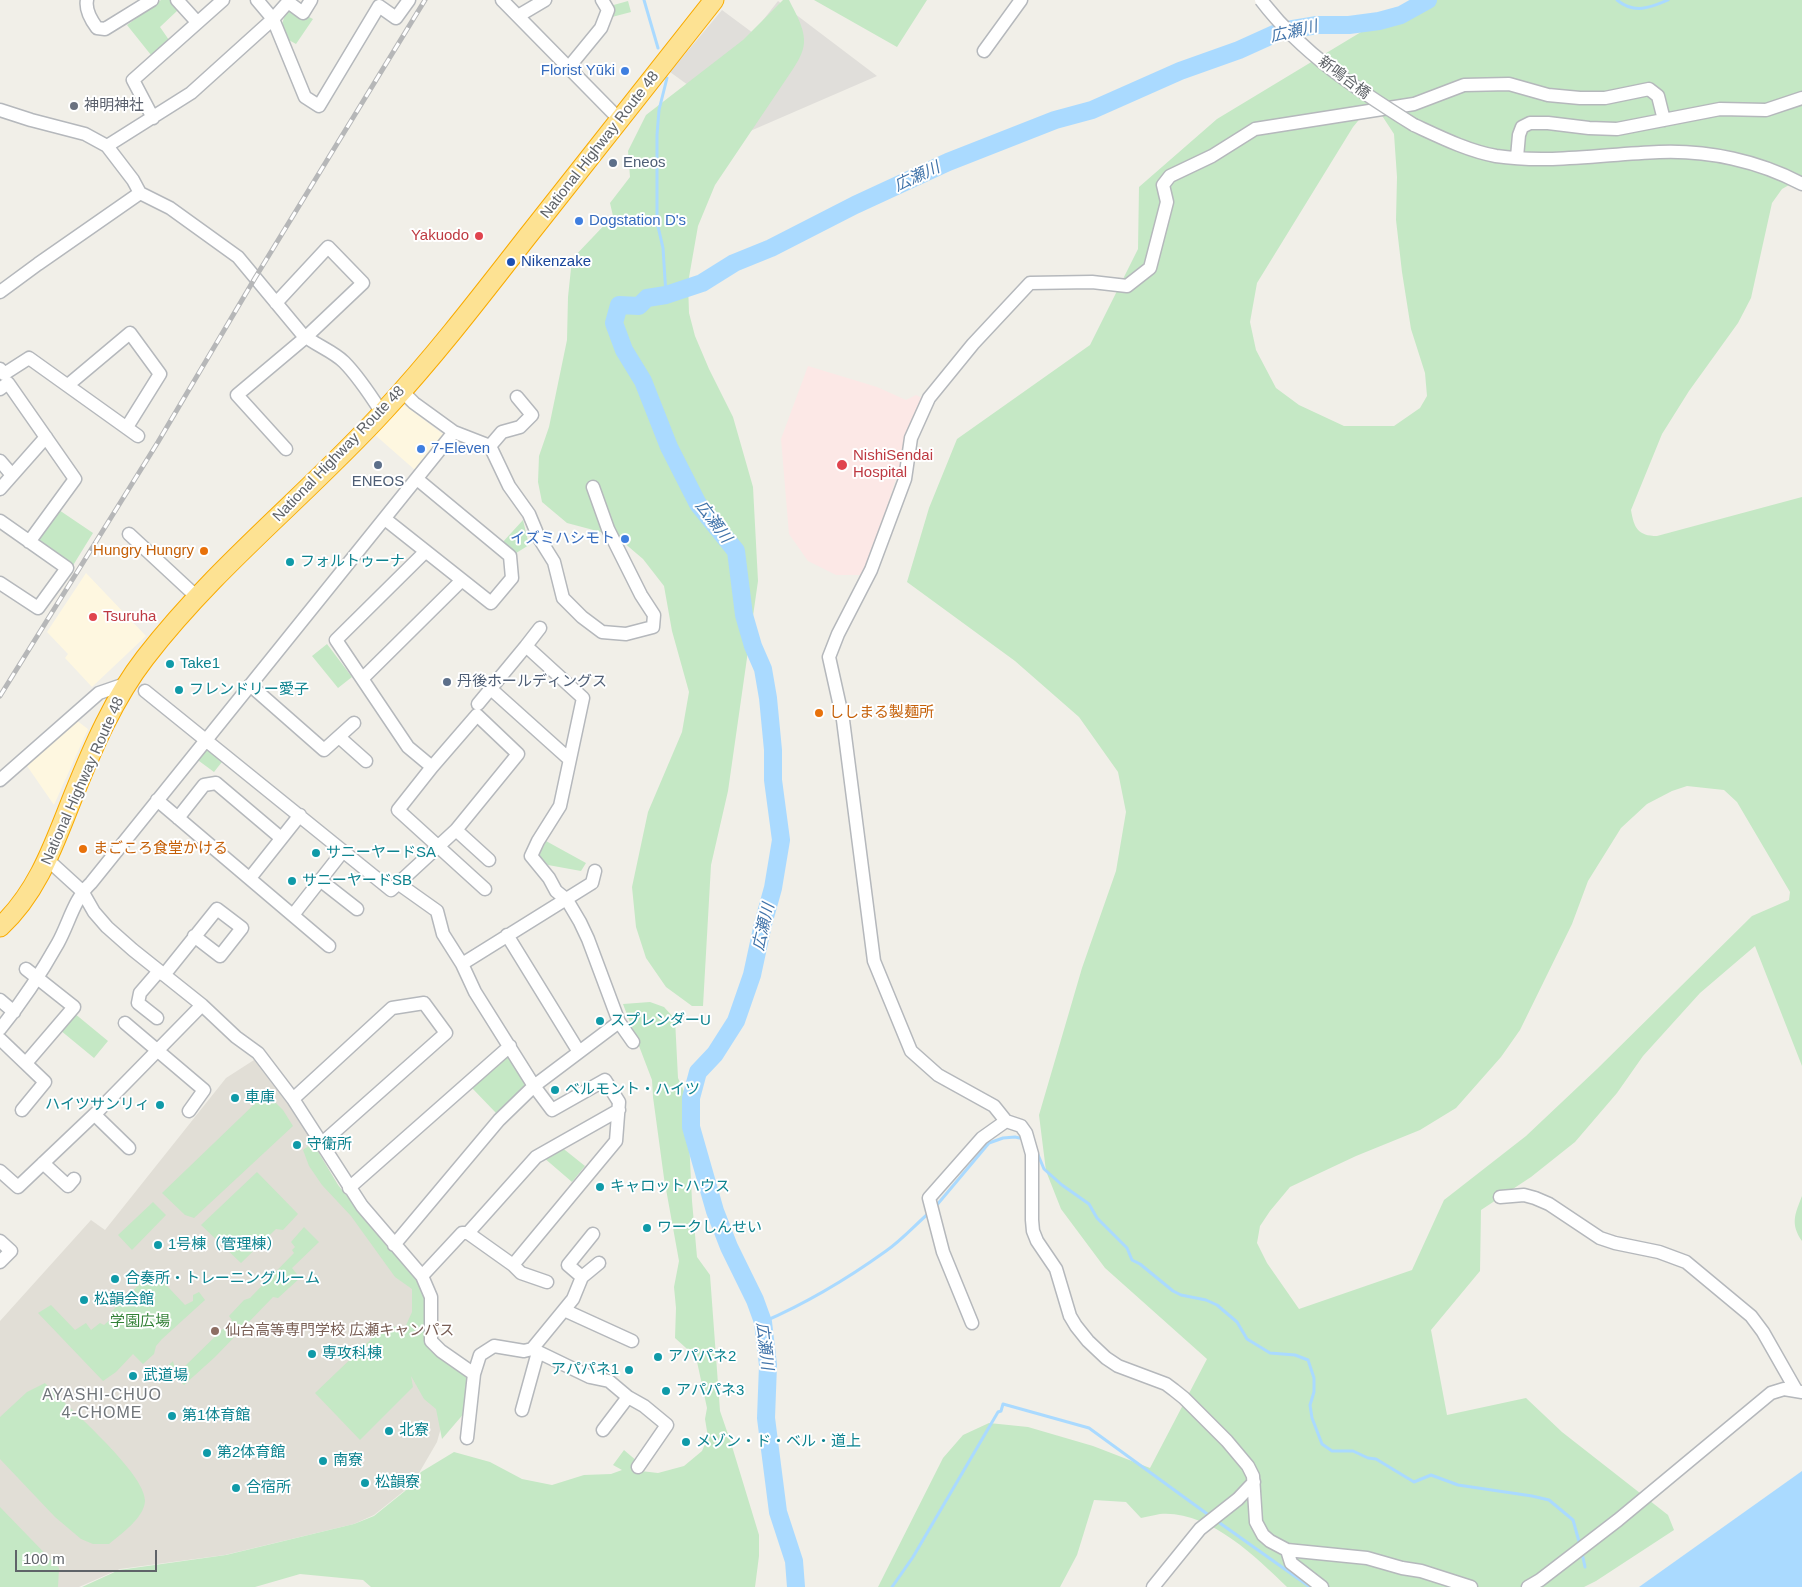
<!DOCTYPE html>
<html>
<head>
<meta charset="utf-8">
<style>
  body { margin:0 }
  #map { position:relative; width:1802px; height:1587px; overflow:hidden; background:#f1efe8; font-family:Helvetica,sans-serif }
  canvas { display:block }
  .scale { position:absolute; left:15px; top:1550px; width:142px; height:22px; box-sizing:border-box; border:2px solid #5f6368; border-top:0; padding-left:6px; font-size:15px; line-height:18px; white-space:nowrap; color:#5f6368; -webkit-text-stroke:4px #fff; paint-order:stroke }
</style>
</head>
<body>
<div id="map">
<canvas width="1802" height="1587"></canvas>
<div class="scale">100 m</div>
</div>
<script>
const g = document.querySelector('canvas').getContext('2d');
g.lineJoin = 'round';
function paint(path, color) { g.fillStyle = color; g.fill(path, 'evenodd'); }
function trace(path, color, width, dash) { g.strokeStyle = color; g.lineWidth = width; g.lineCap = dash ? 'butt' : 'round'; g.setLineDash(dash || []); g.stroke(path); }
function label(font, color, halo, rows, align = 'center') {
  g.font = font + ' Helvetica,"Noto Sans JP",sans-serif'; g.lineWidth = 4; g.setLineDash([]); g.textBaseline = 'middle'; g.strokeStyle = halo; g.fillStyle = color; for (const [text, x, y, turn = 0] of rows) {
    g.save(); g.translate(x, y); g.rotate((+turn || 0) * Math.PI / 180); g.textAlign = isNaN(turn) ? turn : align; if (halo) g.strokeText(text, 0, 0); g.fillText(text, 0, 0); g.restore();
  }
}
const commercial = new Path2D(`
  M403 404 444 435 415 470 374 434Z
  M86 573 146 636 92 687 65 658 68 654 47 632Z
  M76 720 88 729 54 805 25 763Z`);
const industrial = new Path2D(`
  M778 1 877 76 741 135 717 106 670 72 722 10 753 33Z`);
const education = new Path2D(`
  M254 1060 299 1119 338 1185 389 1249 419 1278 444 1417 437 1442 419 1473 404 1491 374 1515 354 1524 225 1555 120 1569 79 1587H0V1321L91 1220 105 1230 226 1078Z`);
const medical = new Path2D(`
  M808 366 877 387 906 400 916 395 922 398 865 575H836L808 561 789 534 781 439Z`);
const green = new Path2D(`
  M161 0H170L178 10 160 27 169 40 151 55 127 25Z
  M783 0H789C797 16 809 35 802 52 800 58 796 64 793 69L715 185 698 226 688 283 689 313 695 336 709 369 733 417 753 487 758 581 728 791 711 865 703 1006H692L666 987 646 958 636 927 632 887 648 812 682 732 689 692 672 631 664 586 643 559 616 536 567 523 542 502 538 482 539 456 549 427 567 340 568 297 572 259 613 216 610 203 630 177 628 151 646 115 743 40Z
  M814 0H927L897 47Z
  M1414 0H1802V186L1789 185 1782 189 1772 203 1751 298 1738 323 1689 391 1662 434 1631 510C1634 528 1638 536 1657 536L1802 497V1066L1755 946 1700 993 1643 1056 1617 1093 1575 1142 1531 1177 1481 1210 1480 1271 1431 1330 1447 1415 1526 1398 1562 1432 1668 1515 1674 1530 1596 1581 1584 1587H1287C1255 1556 1208 1510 1160 1514 1154 1515 1147 1517 1141 1518L1126 1502 1094 1500 1077 1555 1060 1587H878L943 1458 963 1435 989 1423 1028 1427 1093 1446 1150 1468 1207 1359 1105 1268 1061 1209 1046 1171 1039 1115 1082 968 1116 871 1126 812 1118 772 1079 717 1015 661 907 582 929 508 957 439 1090 345 1138 249 1139 187 1217 119ZM1377 108 1394 134 1397 177 1396 220 1402 272 1411 329 1425 373 1427 396 1420 408 1394 426H1344L1299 405 1276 388 1256 350 1250 322 1257 283 1353 127 1367 110ZM1687 786 1724 790 1737 802 1790 892 1789 900 1752 916 1597 1069 1526 1136 1444 1200 1412 1270 1299 1309 1267 1263 1257 1243 1260 1226 1270 1211 1290 1187 1356 1156 1420 1130 1456 1108 1501 1057 1520 1030 1572 924 1588 881 1621 828 1647 804 1672 791Z
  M628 1 631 12 612 17 610 6Z
  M291 11 302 20 307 16 313 19 296 44 287 39 282 24 286 12Z
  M59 510 93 533 72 567 36 538Z
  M523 520 529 545 513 555 501 544Z
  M327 644 352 677 338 688 312 656Z
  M206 743 225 758 214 772 195 758Z
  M546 841 586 863 581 871 548 865 539 856Z
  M650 1002 664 1007 675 1019 678 1078 687 1098 692 1201 697 1257 710 1275 720 1411 731 1443 759 1535V1556L755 1587H371L363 1580 300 1574 255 1587H82L119 1570 226 1555 354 1524 374 1516 405 1491 421 1472 454 1452 490 1462 522 1479 552 1485 584 1475 611 1474 622 1470 613 1465 624 1450 638 1462 632 1470 658 1473 684 1466 702 1451 708 1437 705 1419 707 1408 696 1357 675 1338 676 1308 674 1287 679 1261 664 1178 653 1097 652 1080 623 1004Z
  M74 1013 108 1041 94 1058 60 1030Z
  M509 1056 529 1084 496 1113 472 1088Z
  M266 1093 283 1110 293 1126 194 1218 185 1215 162 1193Z
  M311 1144 317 1150 338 1185 389 1249 419 1278 426 1296 435 1350 470 1377 466 1411 442 1439 436 1409 424 1399 411 1376 413 1387 360 1440 315 1393 385 1326 400 1327 402 1338V1334L412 1312V1289L395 1277 351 1216 322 1185 309 1166 303 1150Z
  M560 1146 585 1166 572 1182 543 1157Z
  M257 1172 298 1214 283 1230 276 1229 241 1263 201 1225Z
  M1802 1196V1241C1790 1224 1795 1214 1802 1196Z
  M153 1202 166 1215 132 1250 118 1235Z
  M304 1227 319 1242 292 1268 300 1278 278 1298 273 1297 215 1357 184 1385 166 1368 173 1361 174 1365 182 1369 232 1320 229 1316 244 1300 250 1298 294 1253 292 1250 295 1247 291 1242Z
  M153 1271 185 1305 193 1301V1295L199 1292 205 1300 162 1339 156 1346 154 1354 143 1364 133 1354 116 1372 103 1381 38 1313 51 1305 75 1330 86 1323 91 1330 100 1323 104 1325 112 1318 111 1312Z
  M45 1383C65 1405 146 1473 145 1501 144 1518 121 1534 109 1544H93L81 1539 55 1517 0 1459V1417L27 1392Z
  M0 1507 59 1568 58 1587H0Z`);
const water = new Path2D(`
  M1802 1471V1587H1639Z`);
const stream = new Path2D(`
  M644 0 658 48
  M1617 0C1634 14 1650 8 1668 0
  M666 295 663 248 657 222V135L659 110 667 78
  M1036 1150 1044 1169 1062 1185 1089 1204 1097 1218 1127 1248 1132 1260 1140 1264 1173 1291 1181 1295 1206 1300 1217 1305 1237 1322 1247 1339 1270 1353 1295 1355 1308 1360 1314 1378V1392L1310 1405 1312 1418 1322 1444 1332 1451H1353L1368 1458 1376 1459 1414 1482 1431 1475 1458 1485 1532 1496 1549 1500 1573 1520 1580 1545
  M936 1206 989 1143 1003 1138 1015 1137 1024 1139
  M763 1322C807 1303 847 1279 886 1251 902 1240 915 1225 930 1212
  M1217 1521 1310 1587
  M1582 1553 1585 1567
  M892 1587 913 1557 998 1412 1001 1411 1003 1404 1089 1428 1210 1516`);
const river = new Path2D(`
  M796 1587 794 1561 778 1512 766 1418 768 1365 763 1322 755 1300 729 1247 715 1211 691 1127V1098L698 1072 715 1054 736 1021 752 975 763 924 773 888 781 840 773 780V750L768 698 763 669 753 646 744 615 736 551 698 504 669 447 643 381 624 350 614 323 619 305 639 306 647 298 666 295 702 283 734 263 771 248 855 205 948 162 1055 120 1092 110 1180 71 1239 50 1281 31 1317 25H1349L1379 21 1401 15 1428 0`);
const minor = new Path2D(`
  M87 0C85 10 91 20 97 28L105 29 152 0
  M177 0 197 22
  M257 0 273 19 305 97 319 106 379 6 396 18 409 0
  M502 0 620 120
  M518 16 545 0
  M984 51 1021 0
  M569 67 601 28 608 10 602 0
  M0 110 31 120 85 134 107 146 133 180 140 193 170 208 238 257 302 334C315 345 333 351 344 362 359 377 371 396 382 413
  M153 118 133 80 223 0
  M1414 125C1440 137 1468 151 1496 156 1550 164 1605 154 1659 152 1708 150 1759 161 1802 184
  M107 146 191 93 273 19 288 2 303 13 311 0
  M1517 157 1519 135 1522 127 1530 123H1548L1589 128 1617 129 1720 109 1766 110 1802 98
  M0 292 38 264 140 193
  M276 303 328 247 363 283 306 337 237 395 286 449
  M0 369 4 374 29 358 138 436
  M68 385 130 333 160 374 127 427
  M0 389 8 383 75 479 29 542
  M402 391 414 403 454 432 490 446 509 486 529 514 539 538 554 562 563 598 582 617 602 632 626 634 653 627 654 615 641 595 608 529 593 487
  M490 446 502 432 520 427 532 415 517 397
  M0 461 12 475
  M0 489 46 437
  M385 519 491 603 512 578 510 556 417 479
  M0 521 67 568 38 608 0 583
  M129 534 198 598
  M526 646 540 628
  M363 678 461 581
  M250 685 324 750 354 723
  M491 689 569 759
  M145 691 391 890 456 830 518 754 477 715 432 767 408 747 336 640 425 552
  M339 737 366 761
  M432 767 398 810 485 889
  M0 780 99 693 128 683
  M157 800 329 946
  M178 818 204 785 216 783 281 838
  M456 830 489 860
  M48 860 82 891 94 912 107 927 133 950 202 1005 236 1037 258 1053 293 1099 362 1206 422 1276 431 1297V1341L441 1351 474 1374
  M250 878 300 815
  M320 880 357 909
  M399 884 437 911 443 934 462 964
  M293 915 340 855
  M507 935 579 1052
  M164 975 217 909 242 928 220 956 194 936
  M0 1000 14 1012
  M157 1018 138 1003 140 993 159 971
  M619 1022 633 1042
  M125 1023 204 1090 189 1111
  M0 1029C23 1001 40 975 58 943 69 923 74 899 91 883L454 432
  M0 1039 45 1082 22 1110
  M26 1063 74 1007 26 969
  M293 1099 392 1008 424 1003 446 1033 322 1143
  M95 1115 129 1148
  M43 1163 68 1186 74 1179
  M0 1171 18 1187 98 1111 202 1005
  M349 1188 510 1046
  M1500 1197 1524 1195 1535 1198 1549 1204 1600 1238 1615 1243 1659 1252 1686 1262 1751 1316 1763 1332 1796 1390
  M468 1233 536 1157 619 1110
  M0 1241 11 1251 0 1262
  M394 1245 499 1120 534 1086 619 1022 588 939 580 922 567 900 556 891 549 878 531 856 538 841 560 806 583 698 526 646 478 704
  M513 1265 521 1273 547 1282
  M422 1276 462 1233H468L513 1265 616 1141 619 1102 605 1080 552 1110 534 1086 475 992 462 964 592 883 595 871
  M582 1277 568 1265 593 1234
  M564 1310 632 1341
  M972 1323 943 1252 929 1198 982 1138 1006 1121
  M532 1349 573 1299 582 1277 599 1263
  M522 1410 538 1352
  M603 1430 628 1397
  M467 1438 474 1374 480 1355 494 1346 524 1351 532 1349 590 1377 609 1381 628 1397 644 1406 667 1425 638 1467
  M1287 1550 1291 1563 1322 1587
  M1153 1587 1200 1529 1238 1499 1254 1482
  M1471 1587 1421 1571 1402 1568 1367 1558 1287 1550 1270 1541 1263 1535 1256 1522 1253 1476 1248 1466 1227 1441 1184 1398 1174 1390 1166 1384 1118 1366 1106 1358 1088 1341 1076 1326 1070 1316 1056 1269 1037 1241 1033 1231 1032 1220V1154L1026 1133 1021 1126 1006 1121 994 1106 938 1075 911 1051 874 961 843 720 829 657 838 634 871 570 905 479 911 438 929 398 973 344 1030 283 1092 282 1127 286 1150 268 1167 202 1163 185 1170 176 1212 156 1255 129 1414 104 1464 85 1509 84 1548 95 1580 98H1605L1649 89 1658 96 1664 120
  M1528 1587 1540 1580 1618 1520 1771 1393 1784 1389 1802 1392`);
const highway = new Path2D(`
  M0 927C39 891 55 841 74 794 93 747 114 698 145 658 215 567 307 495 384 411 435 356 481 296 527 237 590 158 652 79 714 0`);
const rail = new Path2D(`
  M0 696 158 442 255 278 425 0`);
const minorBridge = new Path2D(`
  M1261 0C1302 54 1358 90 1414 125`);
const markers = [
  [625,71,5,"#3f7fe0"],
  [74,106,5,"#6b7280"],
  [613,163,5,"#5c6f8a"],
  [579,221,5,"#3f7fe0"],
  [479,236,5,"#e0444e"],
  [511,262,5,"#1a4fb4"],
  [421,449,5,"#3f7fe0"],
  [378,465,5,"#5c6f8a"],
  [842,465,6,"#e0444e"],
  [625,539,5,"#3f7fe0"],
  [204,551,5,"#e8710a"],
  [290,562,5,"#0f9aa8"],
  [93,617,5,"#e0444e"],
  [170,664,5,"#0f9aa8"],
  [447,682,5,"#5c6f8a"],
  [179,690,5,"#0f9aa8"],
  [819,713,5,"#e8710a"],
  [83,849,5,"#e8710a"],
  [316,853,5,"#0f9aa8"],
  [292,881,5,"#0f9aa8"],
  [600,1021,5,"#0f9aa8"],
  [555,1090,5,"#0f9aa8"],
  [235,1098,5,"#0f9aa8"],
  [160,1105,5,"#0f9aa8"],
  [297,1145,5,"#0f9aa8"],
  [600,1187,5,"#0f9aa8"],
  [647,1228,5,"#0f9aa8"],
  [158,1245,5,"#0f9aa8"],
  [115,1279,5,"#0f9aa8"],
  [84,1300,5,"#0f9aa8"],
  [215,1331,5,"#8d6e63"],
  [312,1354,5,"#0f9aa8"],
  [658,1357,5,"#0f9aa8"],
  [629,1370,5,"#0f9aa8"],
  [133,1376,5,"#0f9aa8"],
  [666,1391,5,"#0f9aa8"],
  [172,1416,5,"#0f9aa8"],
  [389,1431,5,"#0f9aa8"],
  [686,1442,5,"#0f9aa8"],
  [207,1453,5,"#0f9aa8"],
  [323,1461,5,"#0f9aa8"],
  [365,1483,5,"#0f9aa8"],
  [236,1488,5,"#0f9aa8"]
];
const shopNames = [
  ["Florist Yūki",615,71],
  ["Dogstation D's",589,221,"left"],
  ["7-Eleven",431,449,"left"],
  ["イズミハシモト",615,539]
];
const streetNames = [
  ["新鳴合橋",1344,78,37],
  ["National Highway Route 48",600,145,-52],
  ["National Highway Route 48",339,454,-46],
  ["National Highway Route 48",83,781,-66]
];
const worshipNames = [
  ["神明神社",84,106]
];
const serviceNames = [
  ["Eneos",623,163],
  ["ENEOS",378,482,"center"],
  ["丹後ホールディングス",457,682]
];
const healthNames = [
  ["Yakuodo",469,236,"right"],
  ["NishiSendai",853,456],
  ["Hospital",853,473],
  ["Tsuruha",103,617]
];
const transitNames = [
  ["Nikenzake",521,262]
];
const foodNames = [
  ["Hungry Hungry",194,551,"right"],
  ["ししまる製麺所",829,713],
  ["まごころ食堂かける",93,849]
];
const cultureNames = [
  ["フォルトゥーナ",300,562],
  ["Take1",180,664],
  ["フレンドリー愛子",189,690],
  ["サニーヤードSA",326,853],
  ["サニーヤードSB",302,881],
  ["スプレンダーU",610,1021],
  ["ベルモント・ハイツ",565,1090],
  ["車庫",245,1098],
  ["ハイツサンリィ",150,1105,"right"],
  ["守衛所",307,1145],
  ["キャロットハウス",610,1187],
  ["ワークしんせい",657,1228],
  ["1号棟（管理棟）",168,1245],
  ["合奏所・トレーニングルーム",125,1279],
  ["松韻会館",94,1300],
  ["専攻科棟",322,1354],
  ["アパパネ2",668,1357],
  ["アパパネ1",619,1370,"right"],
  ["武道場",143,1376],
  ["アパパネ3",676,1391],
  ["第1体育館",182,1416],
  ["北寮",399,1431],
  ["メゾン・ド・ベル・道上",696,1442],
  ["第2体育館",217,1453],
  ["南寮",333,1461],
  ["松韻寮",375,1483],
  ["合宿所",246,1488]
];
const parkNames = [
  ["学園広場",140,1322]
];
const educationNames = [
  ["仙台高等専門学校 広瀬キャンパス",225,1331]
];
const waterNames = [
  ["広瀬川",1294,32,-13],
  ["広瀬川",917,177,-25],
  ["広瀬川",713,522,53],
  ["広瀬川",764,927,-77],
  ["広瀬川",764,1346,83]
];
const neighbourhoodNames = [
  ["AYASHI-CHUO",102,1396],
  ["4-CHOME",102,1414]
];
paint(commercial, '#fef7e0');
paint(industrial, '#e0deda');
paint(education, '#e1ded6');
paint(medical, '#fce8e6');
paint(green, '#c5e8c5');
paint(water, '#aadaff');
trace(stream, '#aadaff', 3);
trace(river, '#aadaff', 18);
trace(minor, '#b5b8bc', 15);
trace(highway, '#f9ab00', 21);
trace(minor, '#fff', 12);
trace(highway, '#fde293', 19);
trace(rail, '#b6b7b8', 5);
trace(rail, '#fff', 3, [9]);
trace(minorBridge, '#b5b8bc', 15, []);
trace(minorBridge, '#fff', 12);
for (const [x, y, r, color] of markers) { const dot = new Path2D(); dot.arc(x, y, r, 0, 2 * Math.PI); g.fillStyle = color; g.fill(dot); trace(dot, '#fff', 2); }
label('15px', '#366cbe', '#fff', shopNames, 'right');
label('15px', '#5f6368', '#fff', streetNames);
label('15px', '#5b616d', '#fff', worshipNames, 'left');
label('15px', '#4e5e75', '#fff', serviceNames, 'left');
label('15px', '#be3a42', '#fff', healthNames, 'left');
label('15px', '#164399', '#fff', transitNames, 'left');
label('15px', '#c56008', '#fff', foodNames, 'left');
label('15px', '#0d838f', '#fff', cultureNames, 'left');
label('15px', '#348238', '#fff', parkNames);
label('15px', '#785e54', '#fff', educationNames, 'left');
label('italic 16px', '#4174aa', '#fff', waterNames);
g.letterSpacing = '1px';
label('16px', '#70757a', '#fff', neighbourhoodNames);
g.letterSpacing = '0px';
</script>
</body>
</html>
